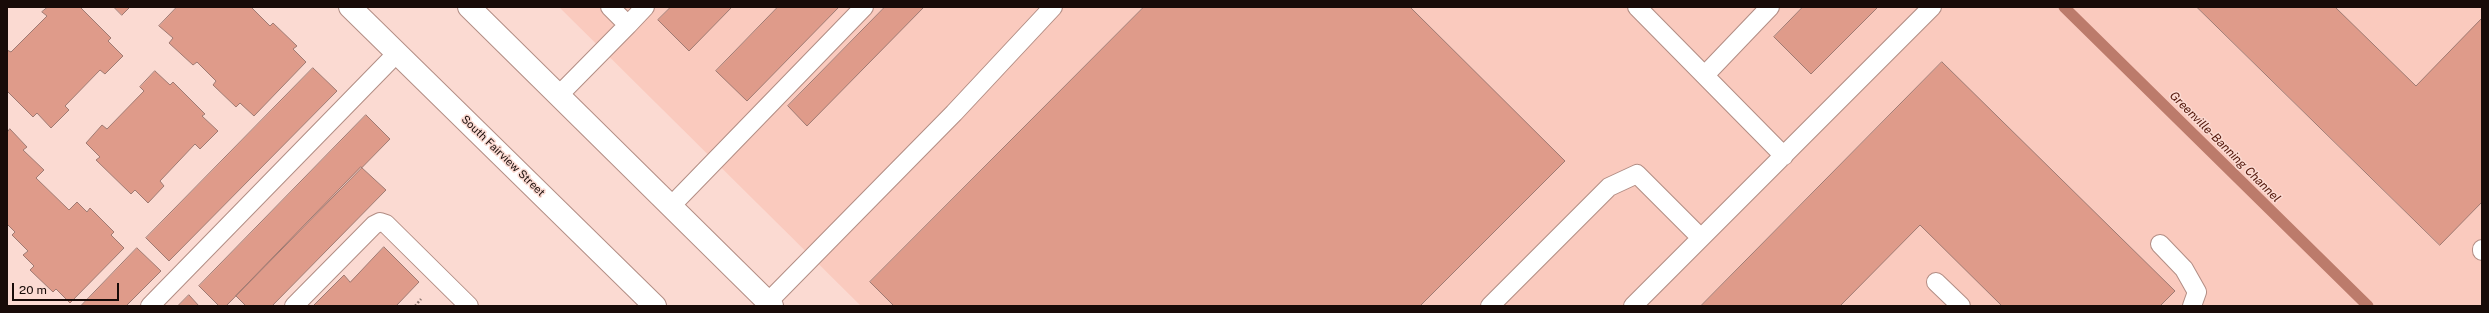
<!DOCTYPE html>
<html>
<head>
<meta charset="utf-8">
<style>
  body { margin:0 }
  #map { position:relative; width:2489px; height:313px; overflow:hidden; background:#fbdad2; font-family:"Public Sans",sans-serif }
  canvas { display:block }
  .frame { position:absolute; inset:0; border:8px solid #180b08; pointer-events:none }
  .scale { position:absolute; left:12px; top:283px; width:107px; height:18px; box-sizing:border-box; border:2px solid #180b08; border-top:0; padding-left:5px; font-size:12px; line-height:14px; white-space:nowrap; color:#180b08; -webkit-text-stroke:3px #fbdad2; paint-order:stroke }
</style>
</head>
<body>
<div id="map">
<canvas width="2489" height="313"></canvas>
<div class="frame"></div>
<div class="scale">20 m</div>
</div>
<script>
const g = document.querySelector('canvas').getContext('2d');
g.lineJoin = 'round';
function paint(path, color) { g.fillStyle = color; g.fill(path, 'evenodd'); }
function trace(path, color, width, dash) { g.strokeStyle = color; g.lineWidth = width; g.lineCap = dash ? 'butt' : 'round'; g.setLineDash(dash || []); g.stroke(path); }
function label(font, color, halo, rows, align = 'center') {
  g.font = font + ' "Public Sans",sans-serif'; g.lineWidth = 3; g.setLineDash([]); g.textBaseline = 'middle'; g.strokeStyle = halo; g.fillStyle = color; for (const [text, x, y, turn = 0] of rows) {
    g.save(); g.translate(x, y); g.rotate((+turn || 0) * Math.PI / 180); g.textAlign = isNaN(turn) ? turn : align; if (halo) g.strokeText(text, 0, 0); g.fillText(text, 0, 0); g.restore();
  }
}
const built = new Path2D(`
  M559 7H2482V306H861Z`);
const stream = new Path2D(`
  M2064 7 2368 306`);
const building = new Path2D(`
  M48 7H80L111 38 108 41 123 56 105 74 100 70 65 106 69 110 51 128 37 113 33 117 7 91V50L11 52 47 16 42 12Z
  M114 7H130L122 15Z
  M177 7H251L270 26 273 23 297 46 293 49 306 62 254 116 240 103 236 107 213 85 216 81 197 62 193 65 169 43 173 38 159 26Z
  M671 7H732L689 51 658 20Z
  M778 7H839L747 101 716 71Z
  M885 7H924L807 126 788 106Z
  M1144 7H1410L1565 161 1420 306H894L870 282Z
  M1803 7H1878L1811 74 1774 37Z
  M2197 7H2335L2416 86 2482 18V202L2440 245Z
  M1942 62 2175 291 2160 306H2002L1920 225 1840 306H1701Z
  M313 68 337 91 169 261 146 238Z
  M155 71 170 85 173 82 205 114 202 116 218 131 200 149 195 144 160 181 164 186 148 203 135 190 131 194 96 160 100 157 86 143 102 125 107 129 144 91 140 87Z
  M366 115 390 139 226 306H219L199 286Z
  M10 129 27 147 23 150 44 170 36 178 69 210 77 202 87 212 90 208 114 232 111 235 124 248 70 303 56 289 53 292 30 270 34 266 23 255 28 251 12 235 15 232 7 224V133Z
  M361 167 386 190 272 306H246L236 296Z
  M384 247 419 282 396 306H313L344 275 350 282Z
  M137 248 161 271 126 306H81Z
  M189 295 199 306H178Z`);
const path = new Path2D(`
  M415 306 421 299`);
const service = new Path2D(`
  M1637 7 1784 156
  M628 25 645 7
  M1705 75 1770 7
  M558 96 628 25 610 7
  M671 206 864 7
  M2160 244 2184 269 2197 292 2192 306
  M2482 249V251
  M1936 282 1961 306
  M768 302 954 113 1053 7
  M150 306 397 53
  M294 306 374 225 380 222 386 224 469 306
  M1490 306 1609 187 1637 174 1701 238
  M1633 306 1932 7`);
const secondary = new Path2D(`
  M350 7 655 306
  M469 7 772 306`);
const streetNames = [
  ["South Fairview Street",503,156,44]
];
const waterNames = [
  ["Greenville-Banning Channel",2225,147,45]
];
paint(built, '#facabe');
trace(stream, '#bc7b6b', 11);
paint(building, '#df9b8a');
trace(building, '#9f7a72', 1);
trace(service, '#b28d84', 20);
trace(secondary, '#b28d84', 24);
trace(path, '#8b746e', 2.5, [2, 2]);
trace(service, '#fff', 18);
trace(secondary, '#fff', 22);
label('11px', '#180b08', '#fbdad2', streetNames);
label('italic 12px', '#521609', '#fbdad2', waterNames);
</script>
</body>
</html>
